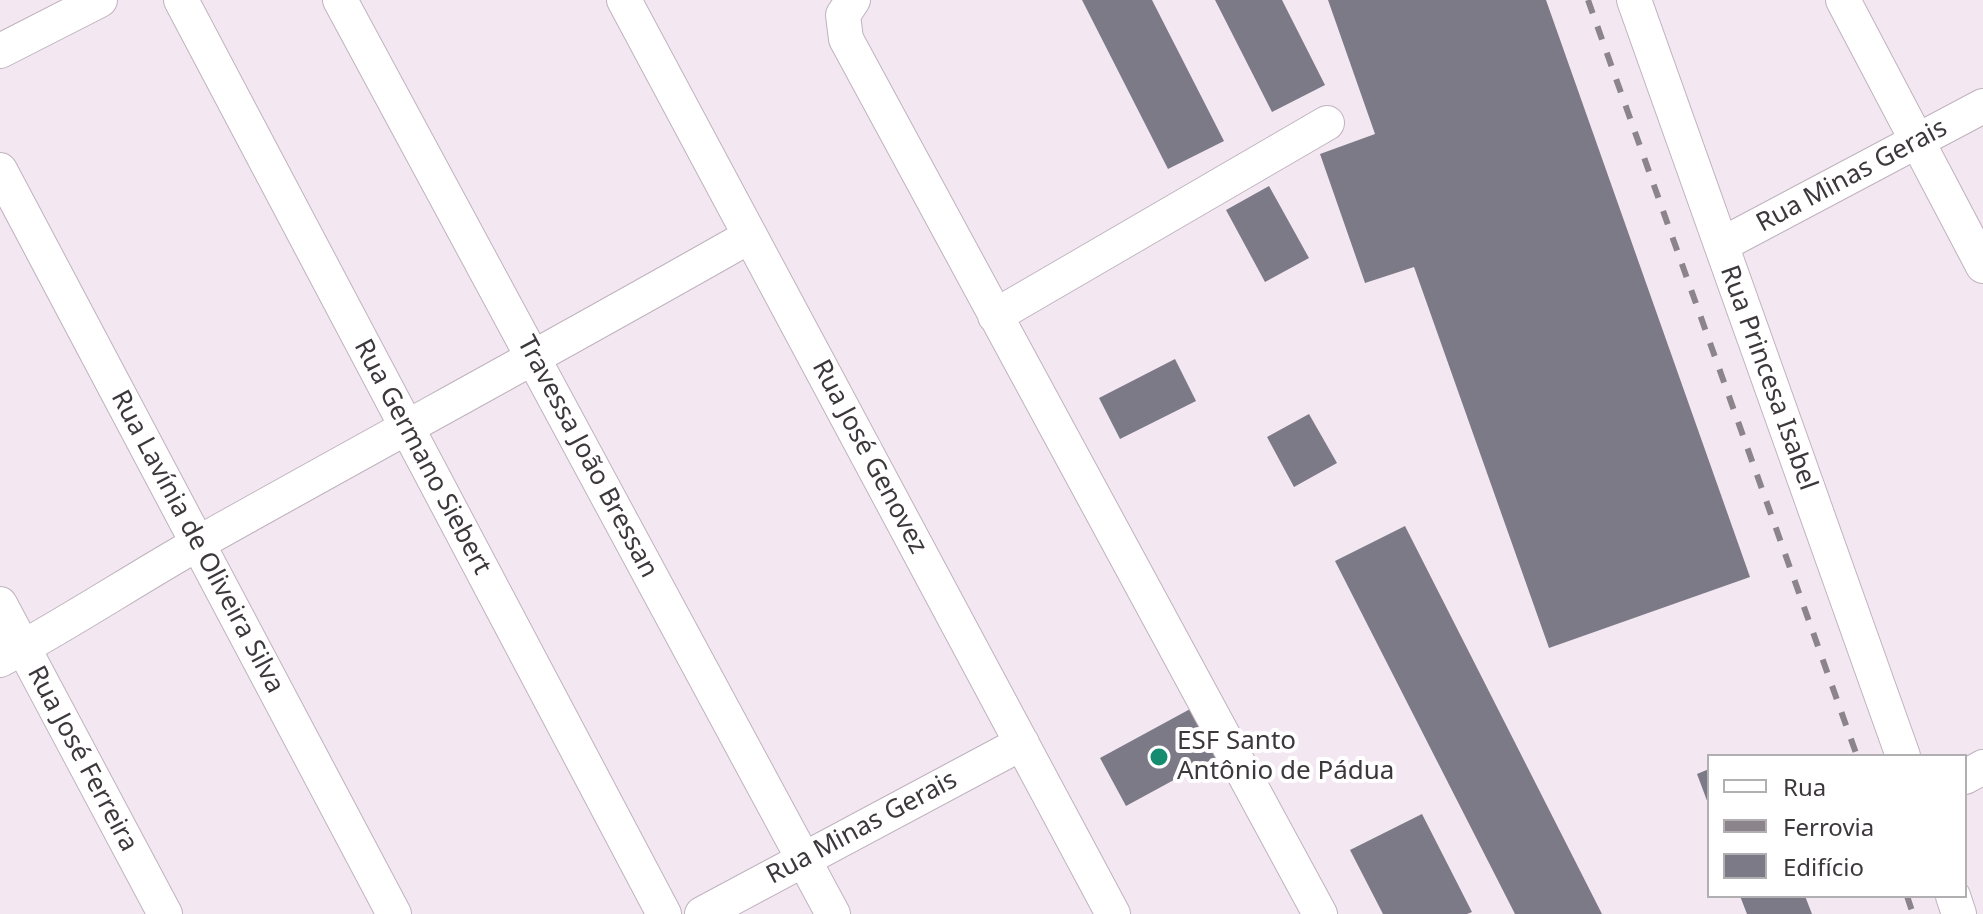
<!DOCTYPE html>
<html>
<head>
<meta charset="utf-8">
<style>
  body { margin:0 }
  #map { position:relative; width:1983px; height:914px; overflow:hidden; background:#f3e7f2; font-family:"Noto Sans",sans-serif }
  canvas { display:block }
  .legend { position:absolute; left:1707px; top:754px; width:260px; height:144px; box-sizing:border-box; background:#fff; border:2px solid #b1afb1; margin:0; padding:10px 14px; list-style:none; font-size:24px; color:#3c383c }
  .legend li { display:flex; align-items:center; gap:16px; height:40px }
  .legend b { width:40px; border:2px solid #b1afb1 }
</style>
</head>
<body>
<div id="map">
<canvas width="1983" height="914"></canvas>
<ul class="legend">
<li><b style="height:10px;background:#fff"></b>Rua</li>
<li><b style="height:10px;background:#8b848b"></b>Ferrovia</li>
<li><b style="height:22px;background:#7d7a87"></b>Edifício</li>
</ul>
</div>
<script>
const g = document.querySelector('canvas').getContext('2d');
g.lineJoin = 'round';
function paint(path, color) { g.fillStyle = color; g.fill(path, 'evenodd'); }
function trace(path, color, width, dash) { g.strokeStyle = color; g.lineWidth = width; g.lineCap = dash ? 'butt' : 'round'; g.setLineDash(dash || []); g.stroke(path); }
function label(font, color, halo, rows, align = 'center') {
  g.font = font + ' "Noto Sans",sans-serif'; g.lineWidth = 8; g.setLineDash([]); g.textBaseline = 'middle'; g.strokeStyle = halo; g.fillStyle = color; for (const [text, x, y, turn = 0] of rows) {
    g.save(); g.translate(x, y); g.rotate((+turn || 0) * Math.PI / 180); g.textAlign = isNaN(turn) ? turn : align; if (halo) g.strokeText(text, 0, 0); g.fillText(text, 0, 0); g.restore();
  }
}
const building = new Path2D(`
  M1082 0H1152L1224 141 1168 169Z
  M1215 0H1282L1325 85 1272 112Z
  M1328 0H1546L1750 577 1549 648 1414 267 1365 283 1320 154 1375 134Z
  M1269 186 1309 258 1265 282 1226 210Z
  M1175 359 1196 401 1120 439 1099 398Z
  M1309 414 1337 463 1294 487 1267 437Z
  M1405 526 1602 914H1515L1335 561Z
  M1192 708 1218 756 1126 806 1100 758Z
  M1709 769V806L1697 774Z
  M1422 814 1472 912 1467 914H1383L1350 850Z
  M1740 896H1805L1812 914H1747Z`);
const minor = new Path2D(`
  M181 0 664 914
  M340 0 833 914
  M624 0 1113 914
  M853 0 843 15 846 39 1320 914
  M1634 0 1903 756
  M1843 0 1983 266
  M0 51 100 0
  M0 170 394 914
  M1721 245 1983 106
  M995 316 1327 123
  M0 604 165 914
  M0 660C69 623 135 579 204 540 386 438 569 339 750 236
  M1965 777 1983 767
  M1953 896 1959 914
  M702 914 1022 743`);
const rail = new Path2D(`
  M1588 0 1857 756
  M1907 896 1913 914`);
const markers = [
  [1159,757,10,"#158c6f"]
];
const streetNames = [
  ["Rua Minas Gerais",1852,176,-28],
  ["Rua Princesa Isabel",1768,378,70],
  ["Rua Germano Siebert",422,457,62],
  ["Travessa João Bressan",587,457,62],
  ["Rua José Genovez",869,457,62],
  ["Rua Lavínia de Oliveira Silva",197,542,62],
  ["Rua José Ferreira",82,759,62],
  ["Rua Minas Gerais",862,828,-28]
];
const poiNames = [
  ["ESF Santo",1177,742],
  ["Antônio de Pádua",1177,772]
];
paint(building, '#7d7a87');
trace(minor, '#bfb3be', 36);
trace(minor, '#fff', 34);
trace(rail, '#8b848b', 6, [14, 14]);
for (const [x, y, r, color] of markers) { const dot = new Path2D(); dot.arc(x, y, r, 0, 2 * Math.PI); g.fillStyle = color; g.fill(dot); trace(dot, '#fff', 3); }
label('26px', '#3c383c', '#fff', streetNames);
label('26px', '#3c383c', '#fff', poiNames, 'left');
</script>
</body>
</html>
